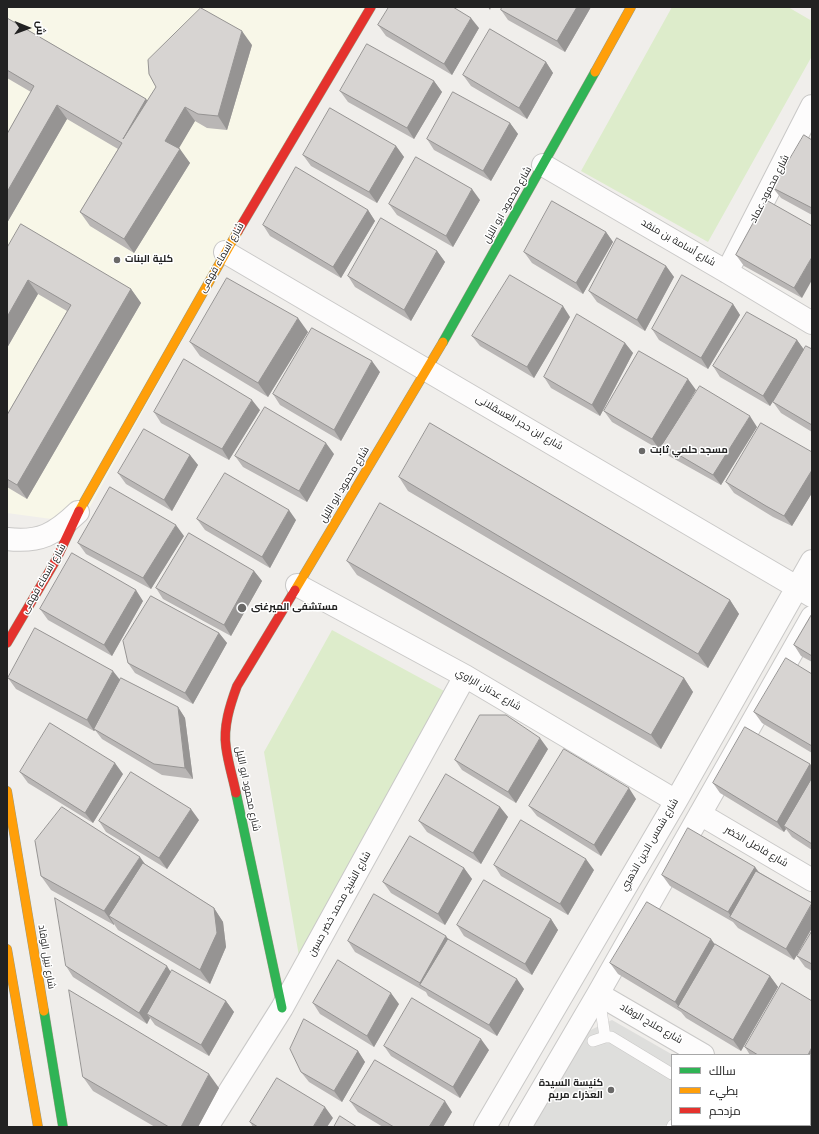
<!DOCTYPE html>
<html>
<head>
<meta charset="utf-8">
<style>
  body { margin:0 }
  #map { position:relative; width:819px; height:1134px; overflow:hidden; background:#f0eeeb; font-family:"Nunito Sans",Cairo,sans-serif }
  canvas { display:block }
  .frame { position:absolute; inset:0; border:8px solid #222; pointer-events:none }
  .legend { position:absolute; left:671px; top:1054px; width:140px; height:72px; box-sizing:border-box; background:#fff; border:1px solid #a7a7a7; margin:0; padding:5px 7px; list-style:none; font-size:12px; color:#222 }
  .legend li { display:flex; align-items:center; gap:8px; height:20px }
  .legend b { width:20px; border:1px solid #a7a7a7 }
  .north { position:absolute; left:8px; top:8px; width:40px; height:40px; -webkit-text-stroke:3px #fff; paint-order:stroke; rotate:91deg; font-size:11px; font-weight:700; line-height:16px; text-align:center; color:#222 }
  .north::after { content:''; display:block; margin:auto; width:14px; height:18px; background:#222; clip-path:polygon(50% 0,100% 100%,50% 72%,0 100%) }
</style>
</head>
<body>
<div id="map">
<canvas width="819" height="1134"></canvas>
<div class="frame"></div>
<ul class="legend">
<li><b style="height:5px;background:#30b455"></b>سالك</li>
<li><b style="height:5px;background:#ff9f0a"></b>بطيء</li>
<li><b style="height:5px;background:#e5322d"></b>مزدحم</li>
</ul>
<div class="north">ش</div>
</div>
<script>
const g = document.querySelector('canvas').getContext('2d');
g.lineJoin = 'round';
function paint(path, color) { g.fillStyle = color; g.fill(path, 'evenodd'); }
function trace(path, color, width, dash) { g.strokeStyle = color; g.lineWidth = width; g.lineCap = dash ? 'butt' : 'round'; g.setLineDash(dash || []); g.stroke(path); }
function label(font, color, halo, rows, align = 'center') {
  g.font = font + ' "Nunito Sans",Cairo,sans-serif'; g.lineWidth = 3; g.setLineDash([]); g.textBaseline = 'middle'; g.strokeStyle = halo; g.fillStyle = color; for (const [text, x, y, turn = 0] of rows) {
    g.save(); g.translate(x, y); g.rotate((+turn || 0) * Math.PI / 180); g.textAlign = isNaN(turn) ? turn : align; if (halo) g.strokeText(text, 0, 0); g.fillText(text, 0, 0); g.restore();
  }
}
const education = new Path2D(`
  M7 7H367L81 523 7 513Z
  M681 1125H792L796 1127H680Z`);
const religious = new Path2D(`
  M612 1020 673 1055 672 1125H681L680 1127H529L582 1034Z`);
const grass = new Path2D(`
  M672 7H788L812 21V56L708 242 581 171Z
  M332 630 446 692 300 962 264 752Z`);
const lane = new Path2D(`
  M599 996 605 1037
  M593 1041 605 1037H611L672 1074
  M672 1127 673 1125`);
const street = new Path2D(`
  M543 165 727 272 812 323
  M225 252 812 596
  M727 272 812 106
  M7 539C40 543 55 534 78 512
  M297 585 465 676 676 801
  M700 814 812 880
  M598 994 703 1055
  M810 1117 812 1119
  M207 1127 282 1008 465 676
  M485 1127 676 801 812 561
  M520 1127 598 994 812 617`);
const fast = new Path2D(`
  M443 342 595 72
  M236 793 282 1008
  M44 1011 63 1127`);
const slow = new Path2D(`
  M595 72 631 7
  M79 511 238 231
  M295 590 443 342
  M7 791 44 1011
  M7 949 38 1127`);
const jam = new Path2D(`
  M238 231 371 7
  M7 643 56 560 79 511
  M236 793C233 778 228 763 226 747 223 727 230 705 237 686L295 590`);
const wall = new Path2D(`
  M502 7H591L565 52 508 20 501 10Z
  M7 18 146 99 147 101 252 45 227 130 207 128 195 121 178 148 190 163 134 253 90 226 80 212 118 149 67 119 7 223V134L31 92 7 78Z
  M378 25 479 28 452 75 386 36Z
  M546 62 553 73 527 119 471 86 463 75Z
  M434 81 442 92 414 139 348 102 340 91Z
  M510 123 518 134 491 181 434 150 427 139Z
  M812 140V215L781 198 773 188Z
  M396 146 404 157 377 203 311 166 303 155Z
  M480 200 453 247 397 215 389 204Z
  M766 200 802 298 744 266 736 255Z
  M368 210 375 221 341 278 270 236 263 225Z
  M606 232 613 242 583 294 532 263 524 252Z
  M7 248 131 289 141 303 27 499 7 487V415L67 311 38 294 7 348Z
  M437 251 445 262 411 321 355 287 348 276Z
  M666 266 674 277 645 331 597 302 589 291Z
  M733 304 740 315 708 369 659 340 652 329Z
  M570 317 534 378 480 346 472 336Z
  M308 332 268 397 200 356 190 342Z
  M797 340 804 350 812 349V432L781 413 773 402 782 388 770 406 720 377 713 366Z
  M625 343 633 353 600 416 551 388 544 377Z
  M380 372 341 441 280 405 273 394Z
  M696 390 675 425 757 427 721 485 669 456 662 446 660 450 612 422 604 411Z
  M260 410 229 460 161 423 154 412Z
  M812 452V493L792 526 773 517 734 493 726 482Z
  M334 454 307 502 243 467 235 456Z
  M190 455 198 465 172 511 126 484 118 473Z
  M399 477 730 600 739 614 708 668 408 491Z
  M197 519 296 520 270 568 205 530Z
  M184 536 151 589 86 554 78 543Z
  M347 561 684 678 693 692 661 749 357 575Z
  M254 571 262 581 231 636 163 599 156 588Z
  M143 601 112 656 48 620 40 609Z
  M812 614V662L801 656 794 645Z
  M219 633 227 643 193 704 135 673 128 663Z
  M812 674V753L762 723 754 712Z
  M8 678 120 680 178 707 185 718 193 779 162 775 102 739 95 730 94 731 16 689Z
  M548 749 516 803 462 770 455 760Z
  M810 764 812 767V850L792 837 786 829 784 832 720 793 713 783Z
  M20 772 123 774 93 823 28 783Z
  M636 799 601 856 537 816 529 806Z
  M500 807 508 817 481 864 427 832 419 821Z
  M199 820 167 869 106 832 99 821Z
  M145 864 214 908 223 922 226 947 210 984 118 930 114 924V925L51 890 41 876Z
  M494 865 594 870 568 915 501 876Z
  M755 867 759 872 812 903V928L794 960 738 928 733 922 670 886 662 875Z
  M464 868 472 879 445 925 391 893 383 882Z
  M551 919 558 930 532 975 464 936 457 925Z
  M812 931V971L805 967 797 956Z
  M448 939 524 989 497 1036 428 996 426 992 355 952 348 941Z
  M715 945 770 976 778 987 741 1051 686 1018 681 1012 618 974 610 963Z
  M66 966 171 972 226 1001 234 1012 209 1056 155 1025 150 1018 147 1024 73 977Z
  M812 1001V1094L810 1093V1055H750L745 1047Z
  M313 1003 399 1004 374 1047 320 1014Z
  M384 1046 489 1050 460 1098 391 1056Z
  M358 1051 365 1062 342 1102 309 1082 301 1072Z
  M83 1077 219 1088 198 1127H155L93 1091Z
  M350 1101 452 1112 443 1127H383L358 1112Z
  M250 1122 258 1127H253Z`);
const shadedWall = new Path2D(`
  M488 7H491L490 10Z
  M577 7H591L565 52 557 41Z
  M471 18 479 28 452 75 444 64Z
  M242 31 252 45 227 130 218 116Z
  M546 62 553 73 527 119 519 108Z
  M434 81 442 92 414 139 407 128Z
  M146 99 156 113 123 139Z
  M57 105 67 119 7 223V192Z
  M185 107 195 121 175 155 165 141Z
  M510 123 518 134 491 181 483 171Z
  M396 146 404 157 377 203 369 192Z
  M180 149 190 163 134 253 124 239Z
  M472 189 480 200 453 247 446 236Z
  M368 210 375 221 341 278 333 267Z
  M606 232 613 242 583 294 576 283Z
  M437 251 445 262 411 321 404 310Z
  M812 257V280L802 298 794 288Z
  M666 266 674 277 645 331 637 320Z
  M28 280 38 294 7 348V317Z
  M131 289 141 303 27 499 17 485Z
  M733 304 740 315 708 369 701 358Z
  M563 306 570 317 534 378 527 367Z
  M298 318 308 332 268 397 258 383Z
  M797 340 805 351 770 406 763 396Z
  M625 343 633 353 600 416 592 405Z
  M372 361 380 372 341 441 334 430Z
  M688 379 696 390 660 450 652 439Z
  M252 400 260 410 229 460 222 449Z
  M750 416 757 427 721 485 713 475Z
  M326 443 334 454 307 502 299 491Z
  M190 455 198 465 172 511 164 500Z
  M812 470V493L792 526 784 516Z
  M289 510 296 520 270 568 262 557Z
  M176 525 184 536 151 589 143 578Z
  M254 571 262 581 231 636 224 625Z
  M136 590 143 601 112 656 104 645Z
  M730 600 739 614 708 668 698 654Z
  M219 633 227 643 193 704 185 693Z
  M113 671 121 681 94 729 95 730 94 731 87 720Z
  M684 678 693 692 661 749 651 735Z
  M178 707 185 718 193 779 185 768Z
  M540 738 548 749 516 803 508 792Z
  M115 763 123 774 93 823 85 813Z
  M810 764 812 767V784L784 826 786 829 784 832 777 822Z
  M629 788 636 799 601 856 594 845Z
  M500 807 508 817 481 864 473 853Z
  M191 809 199 820 167 869 159 858Z
  M140 857 150 871 109 916 114 924V925L104 911Z
  M586 859 594 870 568 915 560 904Z
  M755 867 762 878 733 919 728 912Z
  M464 868 472 879 445 925 438 914Z
  M812 904V928L794 960 786 949Z
  M214 908 223 922 226 947 210 984 200 970Z
  M551 919 558 930 532 975 525 964Z
  M446 936 454 947 422 986 420 983Z
  M711 939 719 950 680 1008 675 1002Z
  M167 966 174 977 147 1014 150 1018 147 1024 139 1013Z
  M770 976 778 987 741 1051 733 1040Z
  M517 979 524 989 497 1036 489 1025Z
  M391 993 399 1004 374 1047 367 1036Z
  M226 1001 234 1012 209 1056 201 1045Z
  M481 1039 489 1050 460 1098 453 1087Z
  M812 1047V1072L810 1075V1055H808Z
  M358 1051 365 1062 342 1102 334 1091Z
  M209 1074 219 1088 198 1127H181Z
  M445 1101 452 1112 443 1127H429Z
  M325 1107 333 1118 327 1127H313Z`);
const building = new Path2D(`
  M389 7H453L471 18 444 64 378 25Z
  M502 7H577L557 41 501 10Z
  M201 8 242 31 218 116 198 114 185 107 165 141 180 149 124 239 80 212 122 143 57 105 7 192V134L34 86 7 70V18L146 99 123 139 156 87 149 74 148 60Z
  M490 29 546 62 519 108 463 75Z
  M367 44 434 81 407 128 340 91Z
  M453 92 510 123 483 171 427 139Z
  M330 108 396 146 369 192 303 155Z
  M804 135 812 140V208L773 188Z
  M416 157 472 189 446 236 389 204Z
  M296 167 368 210 333 267 263 225Z
  M766 200 812 226V257L794 288 736 255Z
  M552 201 606 232 576 283 524 252Z
  M381 218 437 251 404 310 348 276Z
  M21 224 131 289 17 485 7 479V415L71 305 28 280 7 317V248Z
  M617 238 666 266 637 320 589 291Z
  M510 275 563 306 527 367 472 336Z
  M682 275 733 304 701 358 652 329Z
  M227 278 298 318 258 383 190 342Z
  M747 312 797 340 763 396 713 366Z
  M577 314 625 343 592 405 544 377Z
  M312 328 372 361 334 430 273 394Z
  M806 346 812 349V425L773 402Z
  M639 351 688 379 652 439 604 411Z
  M184 359 252 400 222 449 154 412Z
  M700 386 750 416 713 475 662 445Z
  M265 407 326 443 299 491 235 456Z
  M430 423 730 600 698 654 399 477Z
  M761 423 812 452V470L784 516 766 506 726 482Z
  M144 429 190 455 164 500 118 473Z
  M225 473 289 510 262 557 197 519Z
  M110 487 176 525 143 578 78 543Z
  M380 503 684 678 651 735 347 561Z
  M189 533 254 571 224 625 156 588Z
  M72 553 136 590 104 645 40 609Z
  M151 596 219 633 185 693 128 663 123 641Z
  M812 614V656L794 645Z
  M35 628 113 671 87 720 8 678Z
  M786 658 812 674V746L754 712Z
  M121 678 178 707 185 768 154 764 94 729Z
  M480 715H506L540 738 508 792 455 760Z
  M50 723 115 763 85 813 20 772Z
  M745 727 810 764 777 822 713 783Z
  M564 749 629 788 594 845 529 806Z
  M131 772 191 809 159 858 99 821Z
  M446 774 500 807 473 853 419 821Z
  M812 778V844L784 826Z
  M62 807 140 857 104 911 41 876 35 841Z
  M521 820 586 859 560 904 494 865Z
  M688 828 755 867 728 912 662 875Z
  M410 836 464 868 438 914 383 882Z
  M143 863 214 908 217 933 200 970 109 916Z
  M756 871 812 903 786 949 730 917Z
  M484 880 551 919 525 964 457 925Z
  M374 894 446 936 420 983 348 941Z
  M55 898 167 966 139 1013 66 966Z
  M647 902 711 939 675 1002 610 963Z
  M812 931V964L797 956Z
  M448 939 517 979 489 1025 420 985Z
  M715 944 770 976 733 1040 678 1007Z
  M338 960 391 993 367 1036 313 1003Z
  M172 970 226 1001 201 1045 147 1014Z
  M782 983 812 1001V1047L808 1055H758L745 1047Z
  M69 990 209 1074 181 1127H169L83 1077Z
  M412 998 481 1039 453 1087 384 1046Z
  M304 1019 358 1051 334 1091 301 1072 290 1049Z
  M375 1060 445 1101 429 1127H394L350 1101Z
  M812 1065V1088L810 1086V1068Z
  M277 1078 325 1107 313 1127H258L250 1122Z
  M340 1116 357 1127H334Z`);
const markers = [
  [117,260,4,"#6a6968"],
  [642,451,4,"#6a6968"],
  [242,608,5,"#6a6968"],
  [611,1090,4,"#6a6968"]
];
const streetNames = [
  ["شارع محمود عماد",770,189,-63],
  ["شارع محمود ابو الليل",508,205,-60],
  ["شارع أسامة بن منقد",678,243,30],
  ["شارع اسماء فهمى",222,258,-60],
  ["شارع ابن حجر العسقلانى",519,423,30],
  ["شارع محمود ابو الليل",345,485,-59],
  ["شارع اسماء فهمى",44,579,-60],
  ["شارع عدنان الراوي",488,690,30],
  ["شارع محمود ابو الليل",247,789,78],
  ["شارع شمس الدين الذهبي",650,845,-60],
  ["شارع فاضل الخضر",756,847,30],
  ["شارع الشيخ محمد خضر حسين",340,904,-61],
  ["شارع نبيل الوقاد",46,957,81],
  ["شارع صلاح الوقاد",651,1024,30]
];
const poiNames = [
  ["كلية البنات",125,260],
  ["مسجد حلمي ثابت",650,451],
  ["مستشفى الميرغنى",251,608],
  ["كنيسة السيدة",603,1084,"right"],
  ["العذراء مريم",603,1096,"right"]
];
paint(education, '#f8f7e8');
paint(religious, '#dededc');
paint(grass, '#ddeccb');
trace(lane, '#c9c8c7', 12);
trace(street, '#c9c8c7', 24);
trace(fast, '#999a82', 10);
trace(slow, '#999a82', 10);
trace(jam, '#999a82', 10);
trace(lane, '#fdfcfc', 11);
trace(street, '#fdfcfc', 22);
trace(fast, '#30b455', 9);
trace(slow, '#ff9f0a', 9);
trace(jam, '#e5322d', 9);
paint(wall, '#b9b6b5');
paint(shadedWall, '#969493');
paint(building, '#d7d4d2');
trace(building, '#969493', 1);
for (const [x, y, r, color] of markers) { const dot = new Path2D(); dot.arc(x, y, r, 0, 2 * Math.PI); g.fillStyle = color; g.fill(dot); trace(dot, '#fff', 1.5); }
label('10px', '#222', '#fff', streetNames);
label('bold 10px', '#222', '#fff', poiNames, 'left');
</script>
</body>
</html>
